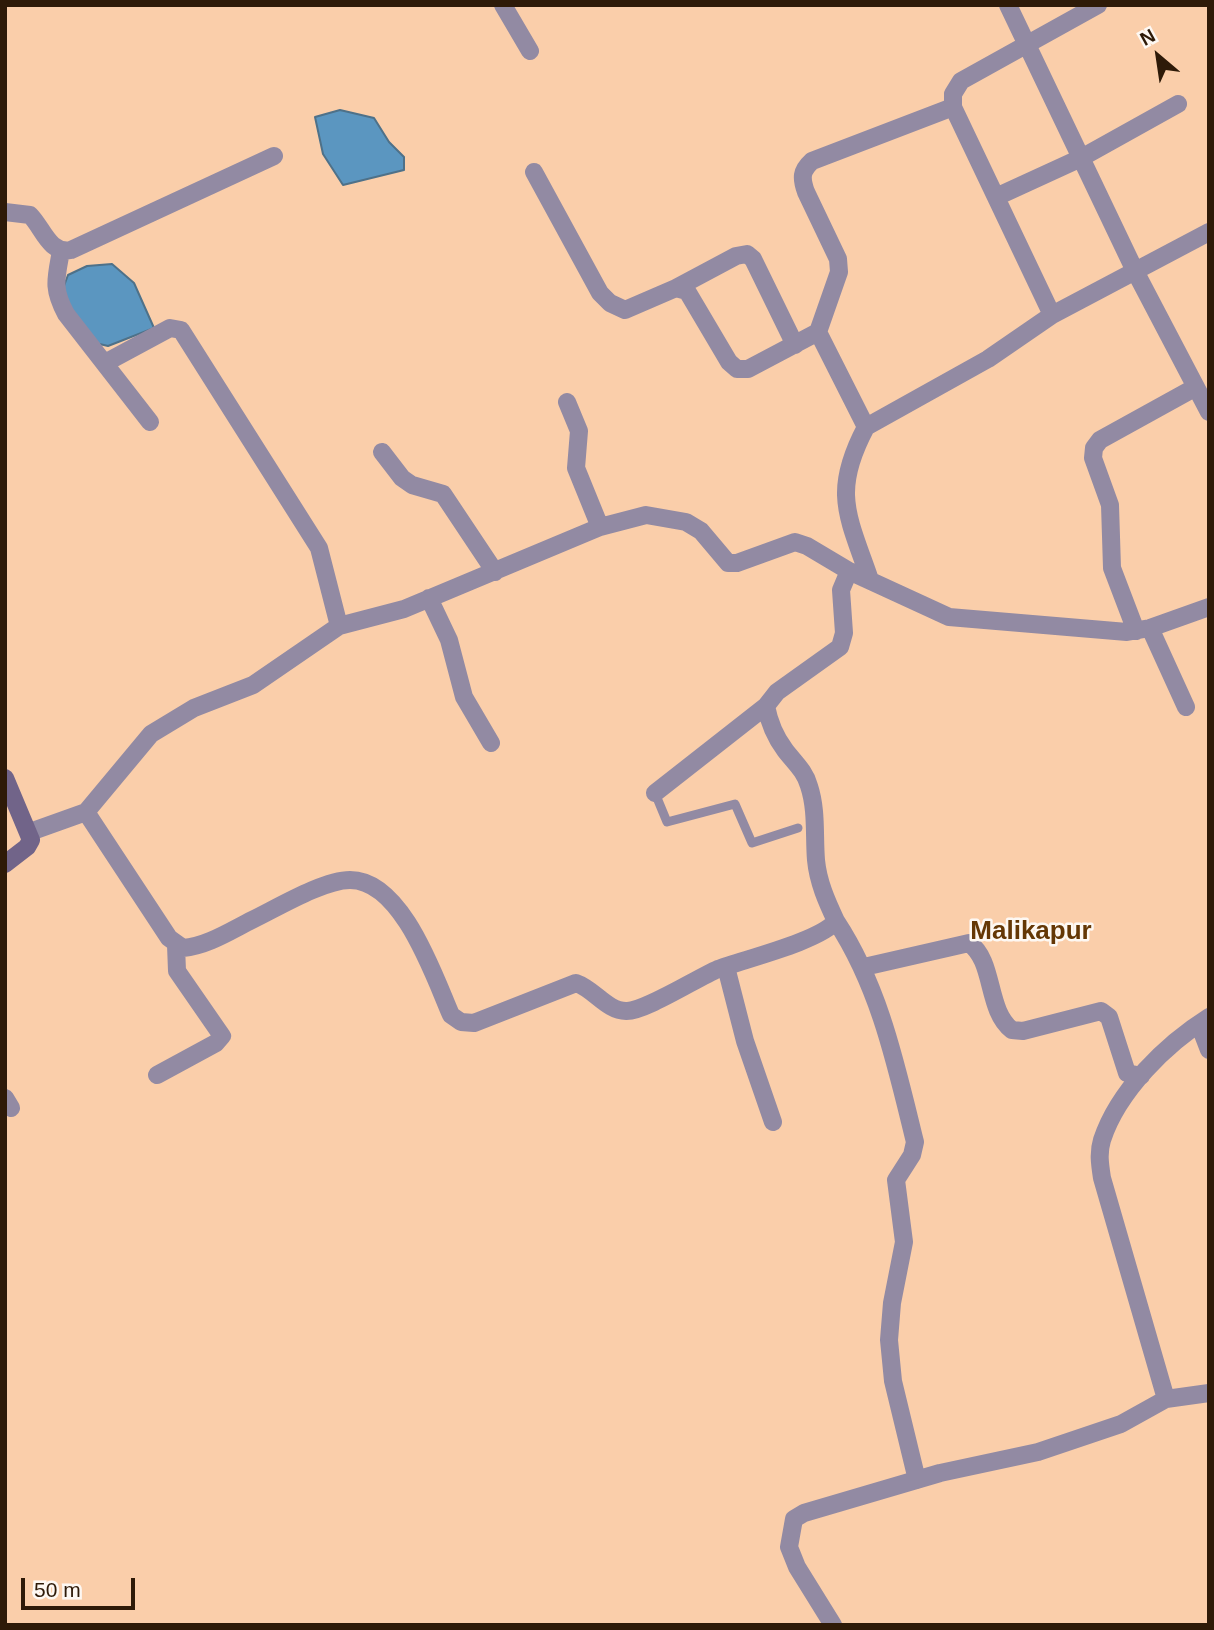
<!DOCTYPE html>
<html>
<head>
<meta charset="utf-8">
<style>
  body { margin:0 }
  #map { position:relative; width:1214px; height:1630px; overflow:hidden; background:#faceaa; font-family:Helvetica,sans-serif }
  canvas { display:block }
  .frame { position:absolute; inset:0; border:7px solid #2e1a08; pointer-events:none }
  .north { position:absolute; left:1123px; top:21px; width:70px; height:70px; -webkit-text-stroke:5px #fdf8f3; paint-order:stroke; rotate:331deg; font-size:19px; font-weight:700; line-height:28px; text-align:center; color:#2e1a08 }
  .north::after { content:''; display:block; margin:auto; width:24px; height:32px; background:#2e1a08; clip-path:polygon(50% 0,100% 100%,50% 72%,0 100%) }
  .scale { position:absolute; left:21px; top:1578px; width:114px; height:32px; box-sizing:border-box; border:4px solid #2e1a08; border-top:0; padding-left:9px; font-size:21px; line-height:24px; white-space:nowrap; color:#2e1a08; -webkit-text-stroke:5px #fdf8f3; paint-order:stroke }
</style>
</head>
<body>
<div id="map">
<canvas width="1214" height="1630"></canvas>
<div class="frame"></div>
<div class="north">N</div>
<div class="scale">50 m</div>
</div>
<script>
const g = document.querySelector('canvas').getContext('2d');
g.lineJoin = 'round';
function paint(path, color) { g.fillStyle = color; g.fill(path, 'evenodd'); }
function trace(path, color, width, dash) { g.strokeStyle = color; g.lineWidth = width; g.lineCap = dash ? 'butt' : 'round'; g.setLineDash(dash || []); g.stroke(path); }
function label(font, color, halo, rows, align = 'center') {
  g.font = font + ' Helvetica,sans-serif'; g.lineWidth = 5; g.setLineDash([]); g.textBaseline = 'middle'; g.strokeStyle = halo; g.fillStyle = color; for (const [text, x, y, turn = 0] of rows) {
    g.save(); g.translate(x, y); g.rotate((+turn || 0) * Math.PI / 180); g.textAlign = isNaN(turn) ? turn : align; if (halo) g.strokeText(text, 0, 0); g.fillText(text, 0, 0); g.restore();
  }
}
const water = new Path2D(`
  M340 110 374 118 389 142 404 157V170L343 185 323 154 315 117Z
  M112 264 134 283 154 328 108 346 91 342 61 294 68 275 87 266Z`);
const lane = new Path2D(`
  M655 793 667 822 735 804 752 843 798 828`);
const street = new Path2D(`
  M503 5 530 51
  M1008 5 1135 271 1209 412
  M534 172 600 293 610 303 625 310 676 288 687 291 729 362 737 369H748L818 332 839 272 838 259 806 192C801 178 801 171 812 161L953 107
  M996 197 1081 158 1178 104
  M5 212 30 215C43 228 49 254 71 250L274 156
  M61 251C56 279 52 288 66 314L150 422
  M676 288 736 256 747 254 753 259 795 345
  M1052 315 953 107V94L961 81 1098 5
  M818 332 866 427
  M105 363 170 328 181 330 319 548 339 626
  M567 402 579 431 576 468 600 527
  M382 452 402 478 412 485 443 494 495 572
  M869 577C847 514 832 491 866 427L988 359 1052 315 1209 232
  M429 598 449 640 464 697 491 743
  M1150 628 1186 707
  M1136 631 1112 568 1110 505 1093 458 1094 448 1100 440 1196 387
  M655 793 766 706
  M86 812 151 734 194 708 253 685 339 626 404 609 600 527 646 515 686 522 701 531 728 563H737L795 542 807 546 849 571
  M30 832 86 812 169 938 183 948C207 946 230 931 252 920 277 908 323 880 350 880 402 880 434 976 451 1015L461 1022 474 1023 576 983C594 989 607 1011 626 1011 644 1012 697 978 718 969 745 959 820 941 836 921 827 902 818 882 816 860 814 836 817 810 809 786 805 771 794 762 785 750 776 738 769 722 766 706L777 692 840 647 844 633 841 590 849 571 949 617 1127 632 1150 628 1209 607
  M836 921C880 988 896 1065 915 1142L912 1155 896 1180 904 1242 892 1303 889 1340 893 1381 917 1480
  M726 967 745 1041 773 1122
  M864 967 969 943C995 961 986 1010 1012 1030L1023 1031 1101 1011 1109 1017 1127 1073 1141 1076
  M1199 1024 1209 1050
  M157 1075 216 1043 222 1036 177 971 176 945
  M5 1098 11 1108
  M1166 1399 1102 1178C1100 1165 1098 1153 1102 1140 1118 1091 1166 1044 1209 1017
  M833 1625 797 1567 789 1547 794 1519 804 1513 940 1473 1038 1452 1121 1424 1166 1399 1209 1393`);
const secondary = new Path2D(`
  M5 778 31 840 27 847 5 864`);
const districtNames = [
  ["Malikapur",1031,932]
];
paint(water, '#5b96c0');
trace(water, '#4e7189', 2);
trace(lane, '#928aa3', 9);
trace(street, '#928aa3', 18);
trace(secondary, '#716489', 18);
label('bold 26px', '#643705', '#fdf8f3', districtNames);
</script>
</body>
</html>
